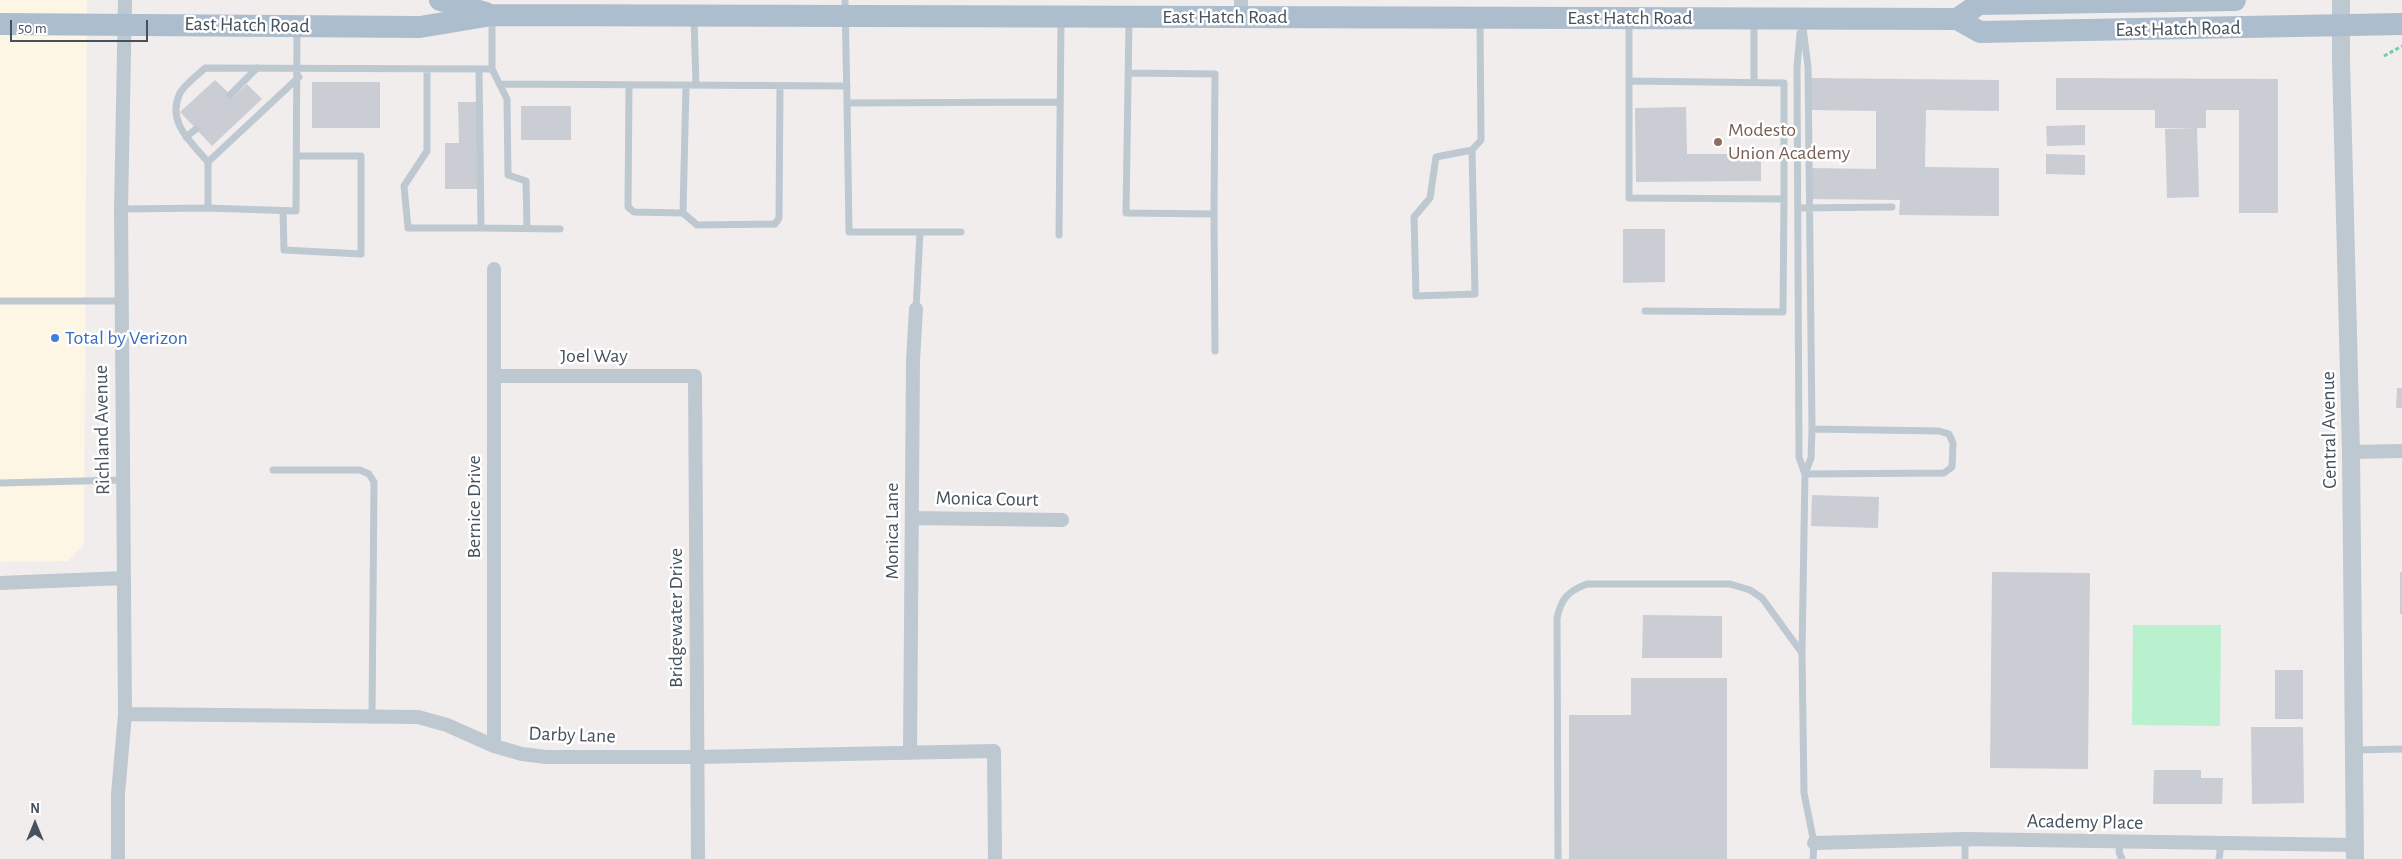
<!DOCTYPE html>
<html>
<head>
<meta charset="utf-8">
<style>
  body { margin:0 }
  #map { position:relative; width:2402px; height:859px; overflow:hidden; background:#f1eded; font-family:"Alegreya Sans",sans-serif }
  canvas { display:block }
  .north { position:absolute; left:10px; top:799px; width:50px; height:50px; -webkit-text-stroke:4px #fff; paint-order:stroke; rotate:0deg; font-size:14px; font-weight:700; line-height:20px; text-align:center; color:#45515c }
  .north::after { content:''; display:block; margin:auto; width:18px; height:22px; background:#45515c; clip-path:polygon(50% 0,100% 100%,50% 72%,0 100%) }
  .scale { position:absolute; left:10px; top:20px; width:138px; height:22px; box-sizing:border-box; border:2px solid #45515c; border-top:0; padding-left:6px; font-size:15px; line-height:18px; white-space:nowrap; color:#45515c; -webkit-text-stroke:4px #fff; paint-order:stroke }
</style>
</head>
<body>
<div id="map">
<canvas width="2402" height="859"></canvas>
<div class="north">N</div>
<div class="scale">50 m</div>
</div>
<script>
const g = document.querySelector('canvas').getContext('2d');
g.lineJoin = 'round';
function paint(path, color) { g.fillStyle = color; g.fill(path, 'evenodd'); }
function trace(path, color, width, dash) { g.strokeStyle = color; g.lineWidth = width; g.lineCap = dash ? 'butt' : 'round'; g.setLineDash(dash || []); g.stroke(path); }
function label(font, color, halo, rows, align = 'center') {
  g.font = font + ' "Alegreya Sans",sans-serif'; g.lineWidth = 5; g.setLineDash([]); g.textBaseline = 'middle'; g.strokeStyle = halo; g.fillStyle = color; for (const [text, x, y, turn = 0] of rows) {
    g.save(); g.translate(x, y); g.rotate((+turn || 0) * Math.PI / 180); g.textAlign = isNaN(turn) ? turn : align; if (halo) g.strokeText(text, 0, 0); g.fillText(text, 0, 0); g.restore();
  }
}
const commercial = new Path2D(`
  M0 0H87L84 545 68 561 0 562Z`);
const green = new Path2D(`
  M2133 625H2221L2220 726 2132 725Z`);
const building = new Path2D(`
  M1809 78 1999 80V111L1926 110 1925 167 1999 168V216L1899 215 1900 200 1809 199V168L1876 169V111L1809 110Z
  M2056 78 2278 79V213H2239V110H2206V128H2155V110H2056Z
  M215 80 233 97 247 84 262 99 212 146 180 112Z
  M312 82H380V128H312Z
  M458 102H477V189H445V143H459Z
  M521 106H571V140H521Z
  M1686 107 1687 154H1761V181L1636 182 1635 108Z
  M2085 125V145L2047 146 2046 126Z
  M2197 128 2199 197 2167 198 2165 129Z
  M2046 154 2085 155V175L2046 174Z
  M1623 229H1665V282L1623 283Z
  M2397 388H2402V408H2396Z
  M1812 495 1879 497 1878 528 1811 526Z
  M1992 572 2090 573 2088 769 1990 768Z
  M2400 572H2402V614H2400Z
  M1643 615 1722 616V658H1642Z
  M2275 670H2303V719H2275Z
  M1631 678H1727V859H1569V715H1631Z
  M2251 727H2303L2304 803 2252 804Z
  M2154 770H2201V778H2223L2222 804H2153Z`);
const path = new Path2D(`
  M2384 56 2402 46`);
const service = new Path2D(`
  M845 0 847 103 1060 102
  M694 19 696 85
  M1129 20 1126 213 1214 214 1215 351
  M1754 20V82
  M1629 21V198L1784 199V83L1629 81
  M1800 33 1797 68 1799 457 1805 474
  M427 69V151L404 186 408 228H481L479 69
  M492 69 507 99 508 175 526 181 527 228
  M1128 73 1215 74 1214 214
  M500 84 847 86
  M629 85 628 207 634 212 683 213 697 225 775 224 779 218 780 86
  M230 95 257 68
  M847 103 849 232H961
  M186 137 196 129
  M1472 150 1436 157 1430 198 1414 217 1416 296 1475 294 1472 150 1481 140 1480 21
  M208 162 299 77
  M208 208V162C191 142 166 122 180 93 185 84 198 75 205 68L492 69V18
  M1798 208 1892 207
  M121 209 208 208 296 211 297 29
  M283 211 284 250 361 254V156H297
  M683 213 686 85
  M481 228 560 229
  M1059 235 1061 20
  M0 301H121
  M916 309 920 232
  M1645 311 1783 312 1784 199
  M273 470H360L369 474 374 482 372 717
  M1805 474 1944 473 1952 467 1953 443 1949 434 1939 431 1812 429
  M0 483 123 480
  M1802 653 1805 474 1811 458 1812 429 1808 67 1802 20
  M2355 750 2402 749
  M2120 843 2119 852 2122 859
  M1558 859 1557 618C1561 599 1568 591 1587 584H1730L1750 590 1762 598 1802 653 1804 793 1814 843 1813 859
  M1965 859V839
  M2219 859 2221 844`);
const minor = new Path2D(`
  M1241 17V0
  M494 269V746
  M494 376H695L698 859
  M2351 452 2402 451
  M912 518 1062 520
  M0 583 124 578
  M125 714 418 717 447 725 494 746 522 754 546 757H697L994 751 995 859
  M910 753 913 361 916 309
  M1814 843 1965 839 2355 845
  M118 859V794L125 714 121 209 125 0`);
const tertiary = new Path2D(`
  M2341 0V60L2351 452 2355 859`);
const primary = new Path2D(`
  M440 0 486 13
  M1957 19 1979 4 2235 0
  M0 24 420 27 492 15 1957 19 1980 32 2402 24`);
const markers = [
  [1718,142,5,"#8d6e63"],
  [55,338,5,"#3f7fe0"]
];
const streetNames = [
  ["East Hatch Road",1225,17],
  ["East Hatch Road",1630,18],
  ["East Hatch Road",247,25,1],
  ["East Hatch Road",2178,29,-1],
  ["Joel Way",594,356],
  ["Richland Avenue",102,430,-91],
  ["Central Avenue",2329,430,-91],
  ["Monica Court",987,499,1],
  ["Bernice Drive",474,507,-90],
  ["Monica Lane",892,531,-90],
  ["Bridgewater Drive",676,618,-90],
  ["Darby Lane",572,735,2],
  ["Academy Place",2085,822,1]
];
const educationNames = [
  ["Modesto",1728,130],
  ["Union Academy",1728,153]
];
const shopNames = [
  ["Total by Verizon",65,338]
];
paint(commercial, '#fdf6e5');
paint(green, '#b9f1ce');
paint(building, '#cacdd3');
trace(path, '#70d0a0', 3, [4, 2.5]);
trace(service, '#bdc8d1', 7);
trace(minor, '#bdc8d1', 14);
trace(tertiary, '#bdc8d1', 18);
trace(primary, '#acbdce', 22);
for (const [x, y, r, color] of markers) { const dot = new Path2D(); dot.arc(x, y, r, 0, 2 * Math.PI); g.fillStyle = color; g.fill(dot); trace(dot, '#fff', 2); }
label('20px', '#45515c', '#fff', streetNames);
label('20px', '#785e54', '#fff', educationNames, 'left');
label('20px', '#366cbe', '#fff', shopNames, 'left');
</script>
</body>
</html>
